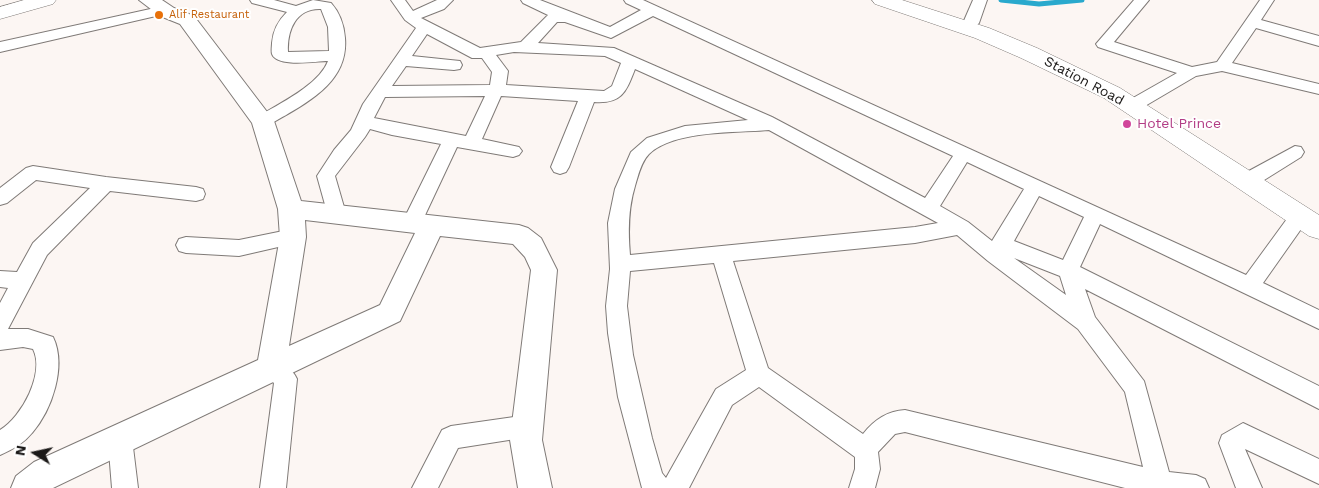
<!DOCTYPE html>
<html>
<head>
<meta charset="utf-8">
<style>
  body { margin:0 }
  #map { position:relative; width:1319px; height:488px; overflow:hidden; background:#fcf6f3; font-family:"Work Sans",sans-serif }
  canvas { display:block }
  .north { position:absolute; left:10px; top:428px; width:50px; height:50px; -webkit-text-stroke:4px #fff; paint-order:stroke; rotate:280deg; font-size:14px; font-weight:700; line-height:20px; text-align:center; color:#1b1918 }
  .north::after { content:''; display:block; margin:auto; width:18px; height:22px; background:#1b1918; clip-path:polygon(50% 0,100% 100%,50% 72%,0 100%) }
</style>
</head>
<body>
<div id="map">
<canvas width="1319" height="488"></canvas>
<div class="north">N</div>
</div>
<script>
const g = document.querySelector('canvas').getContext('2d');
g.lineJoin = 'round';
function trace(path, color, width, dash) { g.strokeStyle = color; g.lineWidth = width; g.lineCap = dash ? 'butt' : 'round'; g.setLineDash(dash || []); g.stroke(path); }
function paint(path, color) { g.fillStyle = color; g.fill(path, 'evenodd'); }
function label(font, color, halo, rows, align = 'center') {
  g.font = font + ' "Work Sans",sans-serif'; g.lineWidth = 4; g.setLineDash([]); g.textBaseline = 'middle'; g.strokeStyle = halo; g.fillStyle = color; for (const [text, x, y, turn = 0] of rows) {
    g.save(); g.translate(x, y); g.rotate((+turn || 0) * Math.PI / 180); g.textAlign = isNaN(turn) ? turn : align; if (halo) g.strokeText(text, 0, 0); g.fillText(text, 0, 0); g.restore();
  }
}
const stream = new Path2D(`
  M1001 0 1039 4 1082 0`);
const minor = new Path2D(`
  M250 0H274L296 6 313 0 331 3C340 13 344 25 345 38 349 84 304 104 269 125L263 127 257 125 254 121 257 117C279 104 319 85 328 61 317 61 277 68 272 54 271 51 272 46 272 43 273 30 278 21 287 12L252 3ZM321 9 328 27 329 51 288 52C287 30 296 8 321 9Z
  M391 0H405L413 11 437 0H453L444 9 421 18 480 48 521 42 548 15 523 3 521 0H540L610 27 641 10 626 3 624 0H643L1246 275 1292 212 1299 210 1306 212 1309 217 1306 222 1263 283 1319 310V329L1100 224 1080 267 1319 386V409L1085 289 1095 317 1144 381 1169 472 1196 475 1205 479 1209 488H1125L905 432 895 434 878 452 880 469 875 488H849L855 469V457L759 387 732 405 689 488H642L618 397 608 333 606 306 610 269 608 223 615 189 631 152 647 138 685 126 748 120 635 69C626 92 622 104 594 102L569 167 566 172 560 174 554 172 551 167 578 101 501 96 482 139 519 147 522 151 519 155 513 157 457 147 419 228 412 231 405 228 402 223 441 144 392 135 370 129 365 137 335 176 346 214 343 219 336 221 329 219 317 176 334 150 351 130 363 104 416 28 405 20ZM653 16 953 156 925 198 772 117 614 48 538 43 557 22H565L611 38ZM427 34 472 58H482L492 72 490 85 392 86 406 66 454 70 460 69 462 65 460 61 412 56ZM514 52 605 56 621 63 612 86 604 91 506 85 508 71 496 55ZM485 96 466 136 374 118 385 97ZM769 130 938 223 915 227 630 255C628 231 628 209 635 186 638 176 641 162 649 154 674 130 736 133 769 130ZM967 162 1024 189 992 241 968 222 940 206ZM1039 196 1084 217 1063 260 1014 241ZM957 235 988 261 1078 329 1125 392 1143 467 905 410C887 411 874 420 863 434L768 368 733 261 915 243ZM1014 258 1060 276 1066 295ZM714 263 746 370 716 389 666 478 662 473 652 438 633 355 627 306 630 271Z
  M973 0H987L979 23 976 26H966L963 23Z
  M1134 0H1149L1114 42 1192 67 1217 62 1260 0H1274L1261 20 1319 36V46L1256 28 1232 63 1319 84V94L1222 71 1196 76 1145 106 1139 108 1133 106 1131 102 1133 98 1177 73 1098 47 1096 44Z
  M164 6 169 7 171 10 169 13 0 52V42Z
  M1295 146 1301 147 1304 152 1301 157 1261 182 1254 184 1247 182 1245 177 1247 172Z
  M33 166 106 177 196 187 203 189 205 194 203 199 196 201 110 191 47 255 8 329H28L53 337C67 366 52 410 32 433 24 443 12 450 0 455V430C22 417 45 373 33 349L23 347 0 350V303L8 288 0 287V271L17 272 33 243 90 188 36 180 7 203 0 205V188L26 168Z
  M293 229 300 232 303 237 300 242 239 256 186 253 179 251 176 245 179 239 186 237 239 240Z
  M271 358C282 362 292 368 297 379L286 488H260L274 383 263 375 260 368 263 361Z
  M528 415 536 418 540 426 536 434 528 437 458 448 438 488H412L442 430 451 426Z
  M1243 423 1319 459V484L1245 449 1262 488H1236L1219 443 1222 435Z
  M120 427 129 431 132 439 138 488H112L108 439 111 431Z`);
const tertiary = new Path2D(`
  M139 0H162L174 8 194 16 274 121 301 201 519 225 528 228 541 238 557 270 542 440 552 488H518L510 440 531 270 525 257 513 244 440 236 400 321 53 488H11L16 476 34 462 258 360 280 237 278 209 252 123 180 24 160 16ZM305 220 415 233 380 305 289 346 306 237Z`);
const primary = new Path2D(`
  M872 0H902L989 28 1037 48 1120 88 1319 215V239L1309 236 1104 98 1021 58 975 38 875 4Z`);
const trunk = new Path2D(`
  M24 0H56L53 4 0 19V7Z`);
const markers = [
  [159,15,5,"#e8710a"],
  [1127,124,5,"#d1479c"]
];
const farFoodnames = [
  ["Alif Restaurant",169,15]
];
const streetNames = [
  ["Station Road",1084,81,28]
];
const hotelNames = [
  ["Hotel Prince",1137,124]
];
trace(stream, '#29a9cd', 5);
trace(minor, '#7f7a77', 2);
trace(tertiary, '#7f7a77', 2);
trace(primary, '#7f7a77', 1);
trace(trunk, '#7f7a77', 1);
paint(minor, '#fff');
paint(tertiary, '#fff');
paint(primary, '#fff');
paint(trunk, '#fff');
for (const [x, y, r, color] of markers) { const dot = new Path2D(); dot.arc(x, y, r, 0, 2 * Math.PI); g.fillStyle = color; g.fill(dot); trace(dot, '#fff', 2); }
label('11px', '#c56008', '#fff', farFoodnames, 'left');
label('14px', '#1b1918', '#fff', streetNames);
label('14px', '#b23c85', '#fff', hotelNames, 'left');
</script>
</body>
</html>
